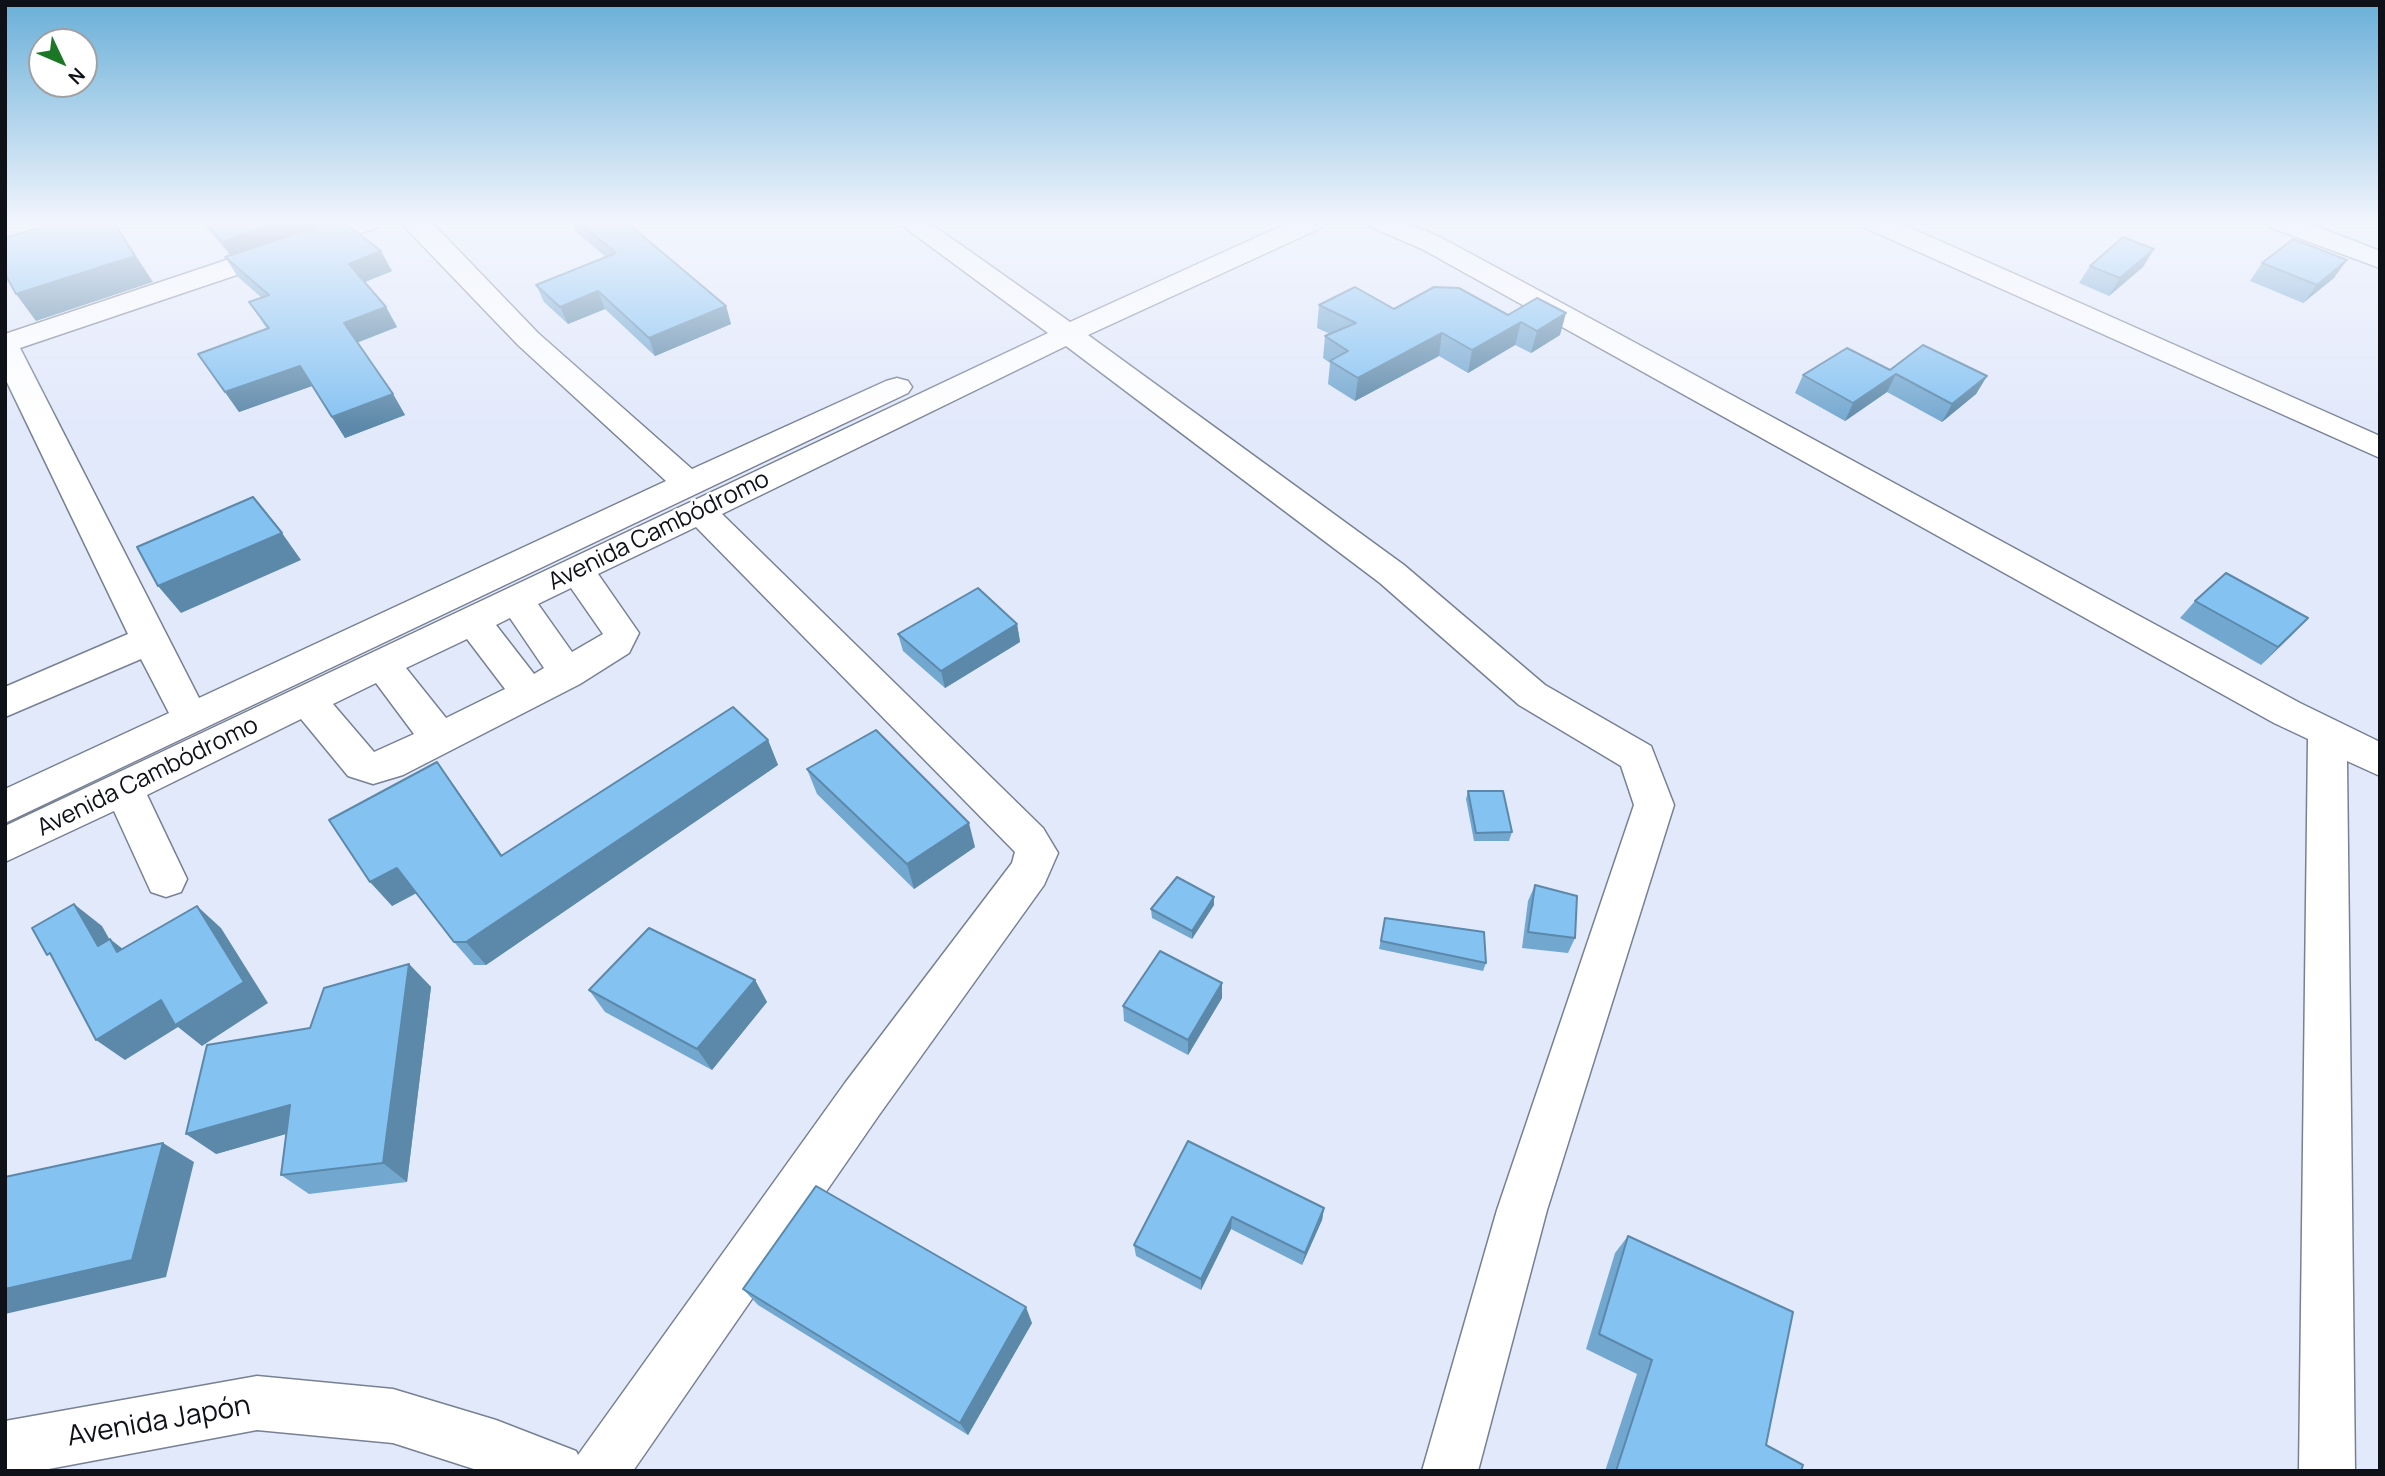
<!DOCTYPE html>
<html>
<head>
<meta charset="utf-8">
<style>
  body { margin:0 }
  #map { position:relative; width:2385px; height:1476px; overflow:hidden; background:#e2e9fb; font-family:Manrope,sans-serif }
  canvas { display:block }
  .frame { position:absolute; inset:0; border:7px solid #0e1118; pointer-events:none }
  .north { position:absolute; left:28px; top:28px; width:70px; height:70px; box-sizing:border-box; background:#fff; border:2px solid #9fa0a3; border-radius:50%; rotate:134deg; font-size:19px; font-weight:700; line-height:28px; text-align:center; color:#0e1118 }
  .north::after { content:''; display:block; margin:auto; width:24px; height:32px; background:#1b7726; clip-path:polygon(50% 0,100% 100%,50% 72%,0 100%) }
</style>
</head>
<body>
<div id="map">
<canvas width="2385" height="1476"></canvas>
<div class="frame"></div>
<div class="north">N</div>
</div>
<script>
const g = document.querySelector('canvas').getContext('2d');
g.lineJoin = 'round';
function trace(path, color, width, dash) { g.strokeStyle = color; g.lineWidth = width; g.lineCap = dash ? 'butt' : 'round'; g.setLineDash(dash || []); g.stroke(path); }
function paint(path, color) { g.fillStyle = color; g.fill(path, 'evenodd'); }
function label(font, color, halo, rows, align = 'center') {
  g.font = font + ' Manrope,sans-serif'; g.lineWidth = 5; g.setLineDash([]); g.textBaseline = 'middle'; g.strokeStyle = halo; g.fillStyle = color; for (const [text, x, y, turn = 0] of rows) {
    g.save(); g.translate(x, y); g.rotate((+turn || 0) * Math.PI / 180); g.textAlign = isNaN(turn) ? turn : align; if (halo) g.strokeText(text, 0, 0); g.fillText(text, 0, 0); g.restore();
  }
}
const minor = new Path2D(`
  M343 221H383L379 227 20 348 199 698 666 481 518 345 399 221H428L439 230 538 333 692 469 886 381 897 378 908 381 912 387 908 393 5 823V789L169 713 141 659 5 717V687L128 634 5 378V334Z
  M896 221H927L1070 322 1292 221H1327L1323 227 1088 335 1404 565 1545 685 1651 746 1674 805 1547 1210 1478 1471H1422L1497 1210 1634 805 1621 766 1519 705 1380 583 1066 346 722 514 1043 828 1058 853 1044 885 879 1115 633 1471H480L393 1443 257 1430 38 1471H5V1421L257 1376 393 1389 496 1420 576 1451 578 1455 845 1083 1012 863 1015 852 696 527 598 574 639 633 629 653 580 684 403 775 373 784 348 776 301 719 147 795 187 879 181 892 166 897 151 892 114 811 5 862V826L1048 333ZM571 588 603 634 572 652 538 604ZM510 618 544 668 534 674 496 625ZM467 639 505 689 446 718 406 668ZM376 683 414 734 374 752 333 704Z
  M1367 221H1403L1440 237 2300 703 2380 742V776L2347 761 2355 1471H2299L2308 739 2274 723 1422 249 1371 227Z
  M1859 221H1895L2380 436V458L1863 227Z
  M2265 221H2303L2380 251V268L2269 227Z`);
const wall = new Path2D(`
  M201 221H329L392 271 365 282 386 307 397 327 357 343 393 394 405 415 345 438 312 386 239 412 198 354 267 329 249 302 262 298 238 277 225 257 231 256Z
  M572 221H625L726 306 731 324 655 356 605 309 568 324 544 302 536 285 606 257 576 232Z
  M2154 249 2143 267 2109 296 2079 283 2090 266Z
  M2262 263 2334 278 2303 303 2250 281Z
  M1319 305 1508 315 1560 335 1531 353 1515 345 1468 373 1439 356 1355 401 1328 384 1330 363 1323 358 1325 336 1330 334 1317 328Z
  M1890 370 1987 376 1976 394 1942 422 1887 392 1845 421 1795 393 1803 375Z
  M2195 601 2308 618 2261 665 2180 618Z
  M1017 624 1020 642 945 688 903 651 898 634Z
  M768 740 778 765 486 965H474L454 942 417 893 392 906 455 787 502 855Z
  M807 769 975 847 914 889 817 794Z
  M1468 791 1512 832 1509 841H1474L1466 799Z
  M1535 885 1575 938 1568 953 1522 948 1528 901Z
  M1214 905 1192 939 1152 918 1151 909Z
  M1385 918 1486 963 1483 971 1379 949Z
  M409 964 431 987 407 1182 309 1194 281 1175 286 1134 216 1154 310 1028Z
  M755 980 767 1002 712 1070 605 1012 589 990Z
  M1222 998 1188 1055 1124 1021 1123 1006Z
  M1188 1141 1324 1208 1322 1220 1302 1265 1231 1229 1201 1290 1136 1256 1134 1245Z
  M1628 1236 1766 1445 1801 1471H1605L1637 1374 1586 1349 1615 1253Z
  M743 1289 1032 1323 968 1435 758 1305Z`);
const shadedWall = new Path2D(`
  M113 221 153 282 36 321 16 294Z
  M284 221H329L330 223 231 256 222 242Z
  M2154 249 2143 267 2109 296 2120 278Z
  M381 251 392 271 360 284 349 264Z
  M2347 260 2334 278 2303 303 2317 285Z
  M598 291 605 309 568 324 560 307Z
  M726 306 731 324 655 356 649 338Z
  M386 307 397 327 355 343 344 323Z
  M1566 313 1560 335 1531 353 1537 331Z
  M1521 322 1515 345 1468 373 1472 350Z
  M1442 333 1439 356 1355 401 1358 378Z
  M300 366 312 386 239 412 225 392Z
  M1896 374 1887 392 1845 421 1853 403Z
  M1987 376 1976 394 1942 422 1952 404Z
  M393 394 405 415 345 438 332 417Z
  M282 533 301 560 181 613 158 586Z
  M2308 618 2291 636 2261 665 2278 647Z
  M1017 624 1020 642 945 688 941 671Z
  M768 740 778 765 486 965 466 942Z
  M437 762 455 787 519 880 501 856Z
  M969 823 975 847 914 889 907 864Z
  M397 868 418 892 392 906 370 882Z
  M1214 897V905L1192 939V931Z
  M74 904 102 926 125 967 98 946Z
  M197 906 221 928 268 1003 202 1046 178 1027 125 1060 96 1040Z
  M110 939 137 960 117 952Z
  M409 964 431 987 407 1182 383 1163Z
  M755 980 767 1002 712 1070 697 1049Z
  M1222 983V998L1188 1055V1040Z
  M290 1105 317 1125 216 1154 186 1134Z
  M163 1143 194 1162 166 1277 5 1314V1289Z
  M1324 1208 1322 1220 1302 1265 1305 1253Z
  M1232 1217 1231 1229 1201 1290V1279Z
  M1026 1307 1032 1323 968 1435 960 1423Z`);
const building = new Path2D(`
  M50 221H113L135 256 16 294 5 274V238L51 224Z
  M204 221H284L222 242Z
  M334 221H343L381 251 349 264 386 307 344 323 393 394 332 417 300 366 225 392 198 354 269 328 249 302 269 295 225 257Z
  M577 221H625L726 306 649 338 598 291 560 307 536 285 616 253Z
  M2123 237 2154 249 2120 278 2090 266Z
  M2293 239 2347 260 2317 285 2262 263Z
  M1355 287 1394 309 1434 287 1459 288 1508 315 1537 298 1566 313 1537 331 1521 322 1472 350 1442 333 1358 378 1330 361 1348 351 1325 336 1356 323 1319 305Z
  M1923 345 1987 376 1952 404 1896 374 1853 403 1803 375 1847 348 1890 370Z
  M253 497 282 533 158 586 137 547Z
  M2226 573 2308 618 2278 647 2195 601Z
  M978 588 1017 624 941 671 898 634Z
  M733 707 768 740 466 942H454L397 868 370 882 329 820 437 762 501 856Z
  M876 730 969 823 907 864 807 769Z
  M1468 791H1503L1512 832 1476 833Z
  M1177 877 1214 897 1192 931 1151 909Z
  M1535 885 1577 896 1575 938 1528 932Z
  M74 904 98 946 110 939 117 952 197 906 244 982 175 1025 161 1000 96 1040 50 953 47 955 32 928Z
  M1385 918 1484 932 1486 963 1381 941Z
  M649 928 755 980 697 1049 589 990Z
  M1160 951 1222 983 1188 1040 1123 1006Z
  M409 964 383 1163 281 1175 290 1105 186 1134 207 1045 310 1028 324 988Z
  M1188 1141 1324 1208 1305 1253 1232 1217 1201 1279 1134 1245Z
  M163 1143 132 1260 5 1289V1177Z
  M816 1186 1026 1307 960 1423 743 1289Z
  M1628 1236 1793 1312 1766 1445 1803 1465 1801 1471H1616L1652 1360 1599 1334Z`);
const streetNames = [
  ["Avenida Cambódromo",659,531,-26],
  ["Avenida Cambódromo",148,777,-26]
];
const nearStreetnames = [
  ["Avenida Japón",159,1422,-10]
];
trace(minor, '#788094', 3);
paint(minor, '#fff');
paint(wall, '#72a7d0');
paint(shadedWall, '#5c88a9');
paint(building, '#84c2f2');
trace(building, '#5c88a9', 2);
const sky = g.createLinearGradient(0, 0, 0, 428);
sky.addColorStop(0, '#69afd8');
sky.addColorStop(0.52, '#f2f5fd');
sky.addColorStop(1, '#f2f5fd00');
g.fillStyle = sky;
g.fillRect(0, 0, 2385, 428);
label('24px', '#0e1118', '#fff', streetNames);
label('28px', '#0e1118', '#fff', nearStreetnames);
</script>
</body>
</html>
